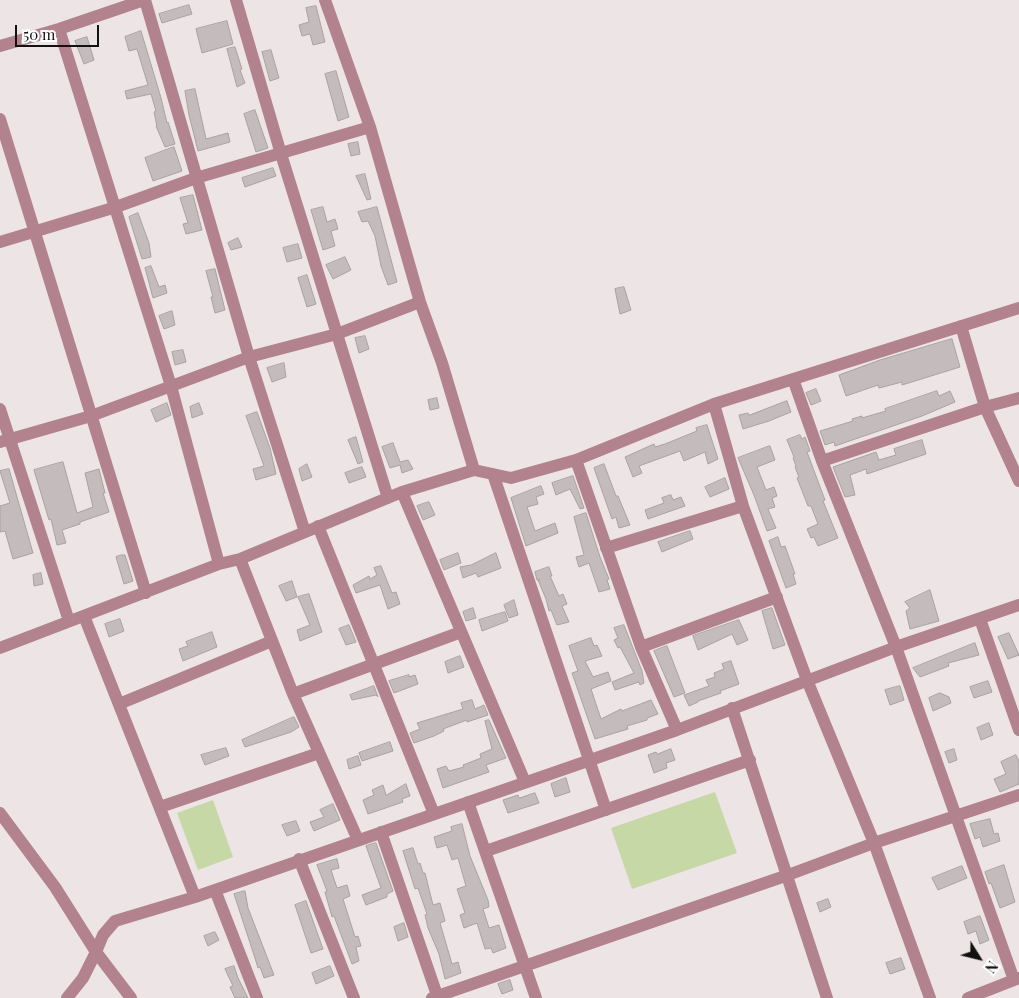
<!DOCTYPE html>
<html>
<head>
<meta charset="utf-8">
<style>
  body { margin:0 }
  #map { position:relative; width:1019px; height:998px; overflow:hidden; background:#ede4e6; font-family:"Playfair Display",serif }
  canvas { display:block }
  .north { position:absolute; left:954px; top:933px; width:50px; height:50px; -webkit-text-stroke:4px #fff; paint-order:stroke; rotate:126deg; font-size:14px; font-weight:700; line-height:20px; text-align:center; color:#131011 }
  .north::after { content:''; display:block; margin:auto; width:18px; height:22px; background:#131011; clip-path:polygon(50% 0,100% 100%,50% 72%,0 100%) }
  .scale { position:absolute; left:15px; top:25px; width:84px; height:22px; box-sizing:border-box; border:2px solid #131011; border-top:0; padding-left:6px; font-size:15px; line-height:18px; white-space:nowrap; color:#131011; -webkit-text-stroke:4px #fff; paint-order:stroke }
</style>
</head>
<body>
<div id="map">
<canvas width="1019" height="998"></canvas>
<div class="north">N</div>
<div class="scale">50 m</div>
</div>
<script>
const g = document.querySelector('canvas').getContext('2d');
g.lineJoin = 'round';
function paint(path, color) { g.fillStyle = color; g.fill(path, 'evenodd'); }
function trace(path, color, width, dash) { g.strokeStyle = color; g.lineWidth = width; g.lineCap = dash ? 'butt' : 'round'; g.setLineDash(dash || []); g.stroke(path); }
const green = new Path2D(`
  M715 792 737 853 632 889 611 828Z
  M213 800 233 857 198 870 177 813Z`);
const building = new Path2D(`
  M189 5 192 14 162 23 159 14Z
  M316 6 325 42 313 45 310 34 302 36 299 25 309 22 306 8Z
  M227 21 233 44 202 53 196 29Z
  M141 31 161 98 167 123 168 122 175 144 165 147 156 126H157L154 112 156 111 151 94 127 99 125 91 148 85 137 49 129 51 125 37Z
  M87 37 94 60 84 64 75 41Z
  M235 47 242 69 240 70 245 83 237 87 227 49Z
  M271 50 279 78 270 81 262 52Z
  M336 71 349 117 338 121 325 74Z
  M195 89 206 139 228 133 230 142 198 151 189 115 185 91Z
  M255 110 268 148 256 152 244 114Z
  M358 142 360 154 351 156 348 144Z
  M174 147 182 171 153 181 145 158Z
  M273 168 276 176 245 187 242 178Z
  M365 174 371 199 367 200 356 176Z
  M193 195 202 230 186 234 183 224 188 223 180 198Z
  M323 207 327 222 335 219 338 229 331 231 335 246 323 250 311 210Z
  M377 207 397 282 388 285 381 266 375 236 368 221 362 222 358 212Z
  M138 213 149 243 151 257 142 259 129 217Z
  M238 238 242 247 231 250 228 243Z
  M298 244 302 258 287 262 283 248Z
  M345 257 351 270 333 279 326 265Z
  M151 266 159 287 165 285 167 293 153 298 145 268Z
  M215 269 225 310 215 313 211 297H213L206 271Z
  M307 275 316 304 307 307 298 278Z
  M624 287 631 310 620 314 615 289Z
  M172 311 175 325 164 329 159 316Z
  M365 336 369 349 359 353 355 338Z
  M952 339 960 367 902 385V382L879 388 878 385 846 396 839 375 880 360Z
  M183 350 186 362 175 365 172 352Z
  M284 363 286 377 272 382 267 368Z
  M816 389 821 401 811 405 806 393Z
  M937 391 939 396 950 391 955 402 922 416 835 446 834 442 825 445 820 431 853 421 852 419 862 416V418L886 411 885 409Z
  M437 398 439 408 430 410 428 400Z
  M787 401 791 412 769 421 743 429 739 415 748 413 749 415Z
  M167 403 171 415 156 422 151 410Z
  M199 403 203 414 192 418 190 407Z
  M257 412 270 448 276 474 256 480 253 469 264 466 246 416Z
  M707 425 718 459 708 464 705 452 684 461 680 451 639 466 642 473 633 477 625 457 654 444 655 447 665 444 697 431 696 428Z
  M800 435 802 439 805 437 810 451 807 452 825 500 823 501 838 538 818 546 814 537 811 538 807 529 818 524 811 506H808L797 478 799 477 795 467 796 466 793 458 794 457 787 440Z
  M356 437 363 462 358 464 348 440Z
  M922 440 926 454 867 474 866 469 850 475 855 495 845 497 833 467 876 452 879 460 896 455 894 449Z
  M393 443 400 462 408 460 413 469 402 473 400 465 390 468 382 447Z
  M770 446 775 460 757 467 766 490 774 487 777 496 772 498 775 507 768 509 776 528 767 531 754 495 738 458Z
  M63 462 77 513 93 507 85 473 99 469 105 493H103L109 512 80 522V524L62 530 66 543 57 545 51 519 49 520 34 470Z
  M307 464 312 477 302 481 299 469Z
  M604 464 616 496H618L630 525 619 528 616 517 612 519 594 468Z
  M362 467 366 477 349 483 345 473Z
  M9 469 33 553 13 559 5 531 0 532V506L10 503 0 471Z
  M573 476 584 508 580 509 570 489 556 495 552 483Z
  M725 478 729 489 710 497 705 487Z
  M541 486 544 494 536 497 538 504 527 507 535 531 555 523 558 533 526 546 511 498Z
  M671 495 673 500 681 497 685 506 648 519 645 510 664 503 662 498Z
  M429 502 435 515 423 520 417 506Z
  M586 513 600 557 609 579 607 580 610 589 599 592 589 563 579 567 576 557 584 555 574 517Z
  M690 531 693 539 662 552 658 542Z
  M778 537 781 547 785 546 795 574H793L796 584 786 588 769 541Z
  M458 553 461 563 444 570 440 560Z
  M496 553 501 568 478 577 476 573 463 578 460 567 471 565Z
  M121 555H125L133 581 124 584 116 557Z
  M381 566 392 593 396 592 400 604 388 609 380 585 356 593 353 585 369 576 370 579 377 575 374 568Z
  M549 567 552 576H550L559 596 563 594 567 604 562 606 569 622 557 625 551 610 549 611 546 599 538 580H540H537L535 572Z
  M41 573 43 584 34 586 33 575Z
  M292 581 297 597 286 601 279 586Z
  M930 590 939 621 910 629 906 611 910 608 905 602Z
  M309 594 322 632 300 641 297 630 310 625 298 597Z
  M514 600 518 615 509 618 504 605Z
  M473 608 476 618 466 621 463 612Z
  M772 608 785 645 773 649 762 611Z
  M505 612 508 621 482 631 479 620Z
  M120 619 124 631 109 637 105 624Z
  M739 620 748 640 737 645 732 634 698 650 693 636Z
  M349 625 356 642 346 645 339 629Z
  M624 625 642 671 644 683 640 685 639 682 615 690 612 682 634 673 620 647 618 648 614 640 618 638 614 628Z
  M212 632 217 647 183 661 179 649 188 646 186 642Z
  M1009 633 1019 655 1008 659 998 637Z
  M591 638 594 646 597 645 602 656 585 661 593 677 608 672 611 681 591 689 601 719 621 709 622 711 651 700 658 714 647 718V720L627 726 628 729 595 739 572 673 578 671 569 646Z
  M975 643 979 655 948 663 949 666 920 677 913 668Z
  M667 646 685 693 674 697 654 651Z
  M460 656 464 667 448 673 445 662Z
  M731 661 739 684 720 691 721 693 698 701V702L689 706 684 695 709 686 706 680 715 677 714 673 724 669 722 664Z
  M409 675V677L415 675 418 684 394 693 389 681Z
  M988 681 992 692 974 698 970 687Z
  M374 686 378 697 376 695 352 700 350 695Z
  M900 686 904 700 890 705 885 690Z
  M940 693 949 697 951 703 933 711 929 698Z
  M472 700 475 709 484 705 488 715 467 722V720L443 729 444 731 434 736 414 743 410 733 420 729 417 723 463 709 461 703Z
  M294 717 299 727 291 732 245 747 242 740Z
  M489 720 506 758 486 765 489 772 443 788 437 769 446 766 449 771 464 767 463 765 481 758 480 754 492 749 485 721Z
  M989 723 993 735 981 740 977 728Z
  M390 742 393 751 362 761 359 753Z
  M226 748 229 756 205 765 201 755Z
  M671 749 675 760 666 763 667 768 654 773 648 755 656 752 657 754Z
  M954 749 957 760 949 763 945 752Z
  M1016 755 1019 761V784L1000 792 994 779 1006 774 1001 762Z
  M358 756 361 765 349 769 347 760Z
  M566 778 570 792 555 797 551 784Z
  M406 784 410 796 402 799 403 802 368 814 363 800 374 795 372 790 383 785 386 795Z
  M535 793 539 803 508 813 503 800 518 795 519 798Z
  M333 804 340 820 314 831 310 822 324 817 320 810Z
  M990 819 994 834 998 833 1000 841 983 847 980 837 975 839 970 824Z
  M296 821 300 831 287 836 282 825Z
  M462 824 470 856 488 900 489 907 483 909 489 928 499 925 506 948 493 953 491 948 485 949 477 923 464 928 460 915 465 913 457 889 466 886 458 858 452 860 447 845 437 848 434 837 452 831 451 827Z
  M376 843 393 891 387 894V897L366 905 362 895 381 888 366 846Z
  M413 848 418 864 420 863 423 873H425L433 905 440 903 445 921 440 923 452 964 458 962 461 973 445 979 439 954 428 928 425 915 427 914 418 888 415 889 403 851Z
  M337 859 339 868 331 870 337 888 347 885 350 896 343 899 355 937 358 936 361 946 356 947 359 961 352 964 334 916 332 917 325 892 327 891 317 865Z
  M1004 865 1015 902 1000 908 991 883 989 884 985 872Z
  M962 866 967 878 938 890 932 878Z
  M245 891 248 908 274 975 264 978 260 967 258 968 254 955 234 894Z
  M828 899 831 907 820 912 817 903Z
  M306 901 323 949 311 953 295 905Z
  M980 916 989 940 980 944 976 931 968 934 964 922Z
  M404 923 408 937 398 941 394 927Z
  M215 932 219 940 208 946 204 936Z
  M901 958 905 969 890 974 886 963Z
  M234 966 238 978 248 998H235L230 987 233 986 225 969Z
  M330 966 334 976 316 984 312 973Z
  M510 980 513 990 502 994 498 984Z`);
const minor = new Path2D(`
  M145 0 249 357 305 532
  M236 0 281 154 388 498
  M325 0 370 127 420 302 442 363 474 470
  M59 29 171 386 219 564
  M0 46 59 29 144 0
  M0 119 146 593
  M0 242 116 207 196 178 370 127
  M961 326 985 407 1019 481
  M793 379 822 461 896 647 1014 980
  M714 404 743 506 807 680 874 843 930 998
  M0 409 69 621
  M0 442 91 416 249 357 337 334 420 302
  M576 460 641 647 677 730
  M822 461 985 407 1019 398
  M493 474 606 810
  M402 492 525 782
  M318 526 434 814
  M606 548 743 506
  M240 559 293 694 358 840
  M84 616 195 897
  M980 619 1019 730
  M641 647 777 597
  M0 648 219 564 240 559 402 492 474 470 511 478 576 460 714 404 1019 308
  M293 694 461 632
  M119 704 272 641
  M732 708 827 998
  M468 802 536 998
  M160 807 319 753
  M0 813 55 887 96 952 103 935 115 921 195 897 677 730 896 647 1019 605
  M381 832 438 998
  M486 851 750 760
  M299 859 354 998
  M215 890 257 998
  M67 998 83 978 96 952 131 998
  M432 998 788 875 874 843 1019 795
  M968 998 1019 978`);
paint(green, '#c6d8a6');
paint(building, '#c4bbbd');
trace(building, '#aaa1a3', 1);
trace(minor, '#b2838f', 12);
</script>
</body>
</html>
